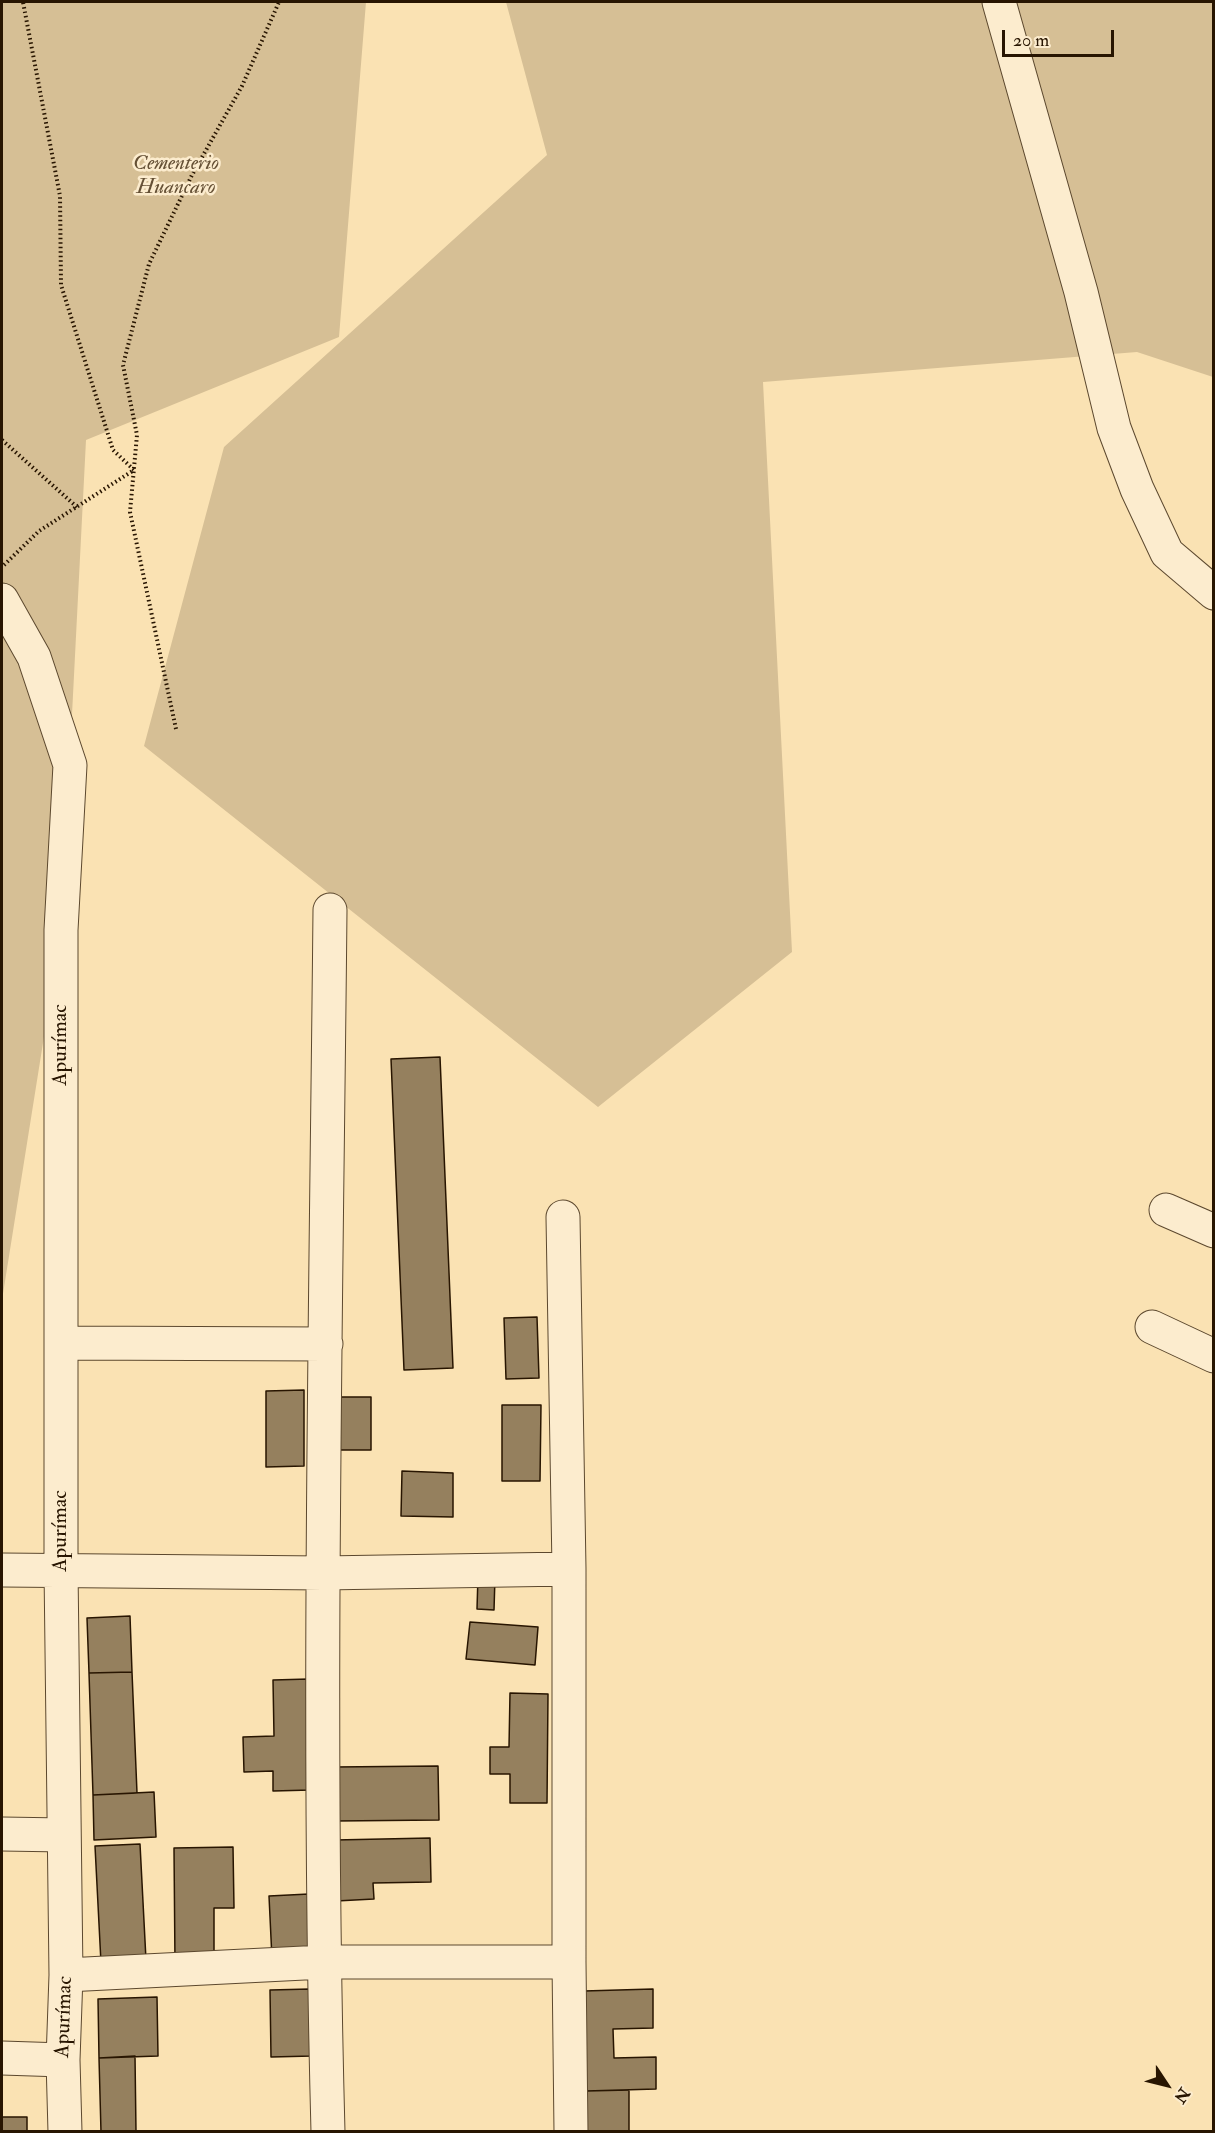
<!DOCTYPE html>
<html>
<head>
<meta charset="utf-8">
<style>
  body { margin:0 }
  #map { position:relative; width:1215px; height:2133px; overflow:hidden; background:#fae2b3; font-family:"IM FELL Double Pica",serif }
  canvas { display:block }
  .frame { position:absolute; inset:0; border:3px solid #281501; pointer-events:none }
  .north { position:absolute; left:1137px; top:2055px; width:60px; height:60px; -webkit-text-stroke:4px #fcecce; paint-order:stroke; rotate:125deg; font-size:16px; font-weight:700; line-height:24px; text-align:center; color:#281501 }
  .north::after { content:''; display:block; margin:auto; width:21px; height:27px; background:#281501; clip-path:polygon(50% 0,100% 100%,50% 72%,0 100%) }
  .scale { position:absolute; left:1002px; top:30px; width:112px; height:27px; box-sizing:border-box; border:3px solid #281501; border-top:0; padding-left:8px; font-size:18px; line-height:21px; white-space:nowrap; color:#281501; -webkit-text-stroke:4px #fcecce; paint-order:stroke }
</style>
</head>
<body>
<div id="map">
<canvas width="1215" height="2133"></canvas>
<div class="frame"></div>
<div class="north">N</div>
<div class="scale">20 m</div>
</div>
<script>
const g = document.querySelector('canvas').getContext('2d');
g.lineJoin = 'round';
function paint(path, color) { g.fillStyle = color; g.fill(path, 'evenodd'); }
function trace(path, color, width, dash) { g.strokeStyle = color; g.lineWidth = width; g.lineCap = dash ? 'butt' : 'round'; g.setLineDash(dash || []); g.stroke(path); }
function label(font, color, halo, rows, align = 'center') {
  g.font = font + ' "IM FELL Double Pica",serif'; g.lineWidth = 5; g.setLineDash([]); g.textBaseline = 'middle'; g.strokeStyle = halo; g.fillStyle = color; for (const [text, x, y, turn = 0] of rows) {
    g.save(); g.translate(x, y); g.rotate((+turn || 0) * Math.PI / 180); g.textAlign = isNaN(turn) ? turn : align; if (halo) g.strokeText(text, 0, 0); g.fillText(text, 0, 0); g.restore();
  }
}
const green = new Path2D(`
  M2 2H366L339 337 86 440 61 930 2 1300Z
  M506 2H1213V377L1137 352 763 382 792 952 598 1107 144 746 224 447 547 155Z`);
const building = new Path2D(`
  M440 1057 453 1368 404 1370 391 1059Z
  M537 1317 539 1378 506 1379 504 1318Z
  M304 1390V1466L266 1467V1391Z
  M334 1397H371V1450H334Z
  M502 1405H541L540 1481H502Z
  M402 1471 453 1473V1517L401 1516Z
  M478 1576 495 1577 494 1610 477 1609Z
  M130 1616 132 1672 89 1673 87 1618Z
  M470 1622 538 1627 535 1665 466 1659Z
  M132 1672 137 1793 93 1795 89 1673Z
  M309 1679 311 1790 273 1791V1771L244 1772 243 1737 274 1736 273 1680Z
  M510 1693 548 1694 547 1803H510V1774H490V1747H509Z
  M438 1766 439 1820 335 1821 334 1767Z
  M154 1792 156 1837 94 1840 93 1795Z
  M430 1838 431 1882 373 1883 374 1899 336 1901 335 1840Z
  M140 1844 146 1960 101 1963 95 1846Z
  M233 1847 234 1908H214V1963L175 1964 174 1848Z
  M309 1894 311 1957 272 1959 269 1896Z
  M310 1989 312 2056 271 2057 270 1990Z
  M653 1989V2028L613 2029 614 2058 656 2057V2089L586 2091 584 1991Z
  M157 1997 158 2056 99 2058 98 1999Z
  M135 2056 136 2132H101L99 2058Z
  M629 2090V2132H587L586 2091Z
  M2 2117H27V2132H2Z`);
const path = new Path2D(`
  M2 440 77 507
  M4 565 39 531 134 470 113 450 61 285 60 196 23 2
  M176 729 130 512 137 435 123 365 149 264 192 175 242 86 279 2`);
const minor = new Path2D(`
  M999 2 1081 292 1114 428 1137 489 1167 553 1214 593
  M2 600 34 657 70 765 61 930V1569L66 1975 63 2060 65 2132
  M1166 1210 1214 1231
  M563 1217 569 1569V1962L571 2132
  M1152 1327 1214 1356
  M61 1343 326 1344
  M2 1570 323 1573 569 1569
  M2 1834 64 1835
  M66 1975 324 1962H569
  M2 2058 63 2060
  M328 2132C317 1724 326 1317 330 910`);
const parkNames = [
  ["Cementerio",176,164],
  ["Huancaro",176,188]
];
const streetNames = [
  ["Apurímac",61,1045,-90],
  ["Apurímac",61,1531,-90],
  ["Apurímac",65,2017,-88]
];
paint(green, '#d6bf95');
paint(building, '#95805e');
trace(building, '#281501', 1.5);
trace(minor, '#5c482e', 35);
trace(path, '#281501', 4, [1.5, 3]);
trace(minor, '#fcecce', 33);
label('italic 21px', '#655035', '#fcecce', parkNames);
label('21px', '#281501', '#fcecce', streetNames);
</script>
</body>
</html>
